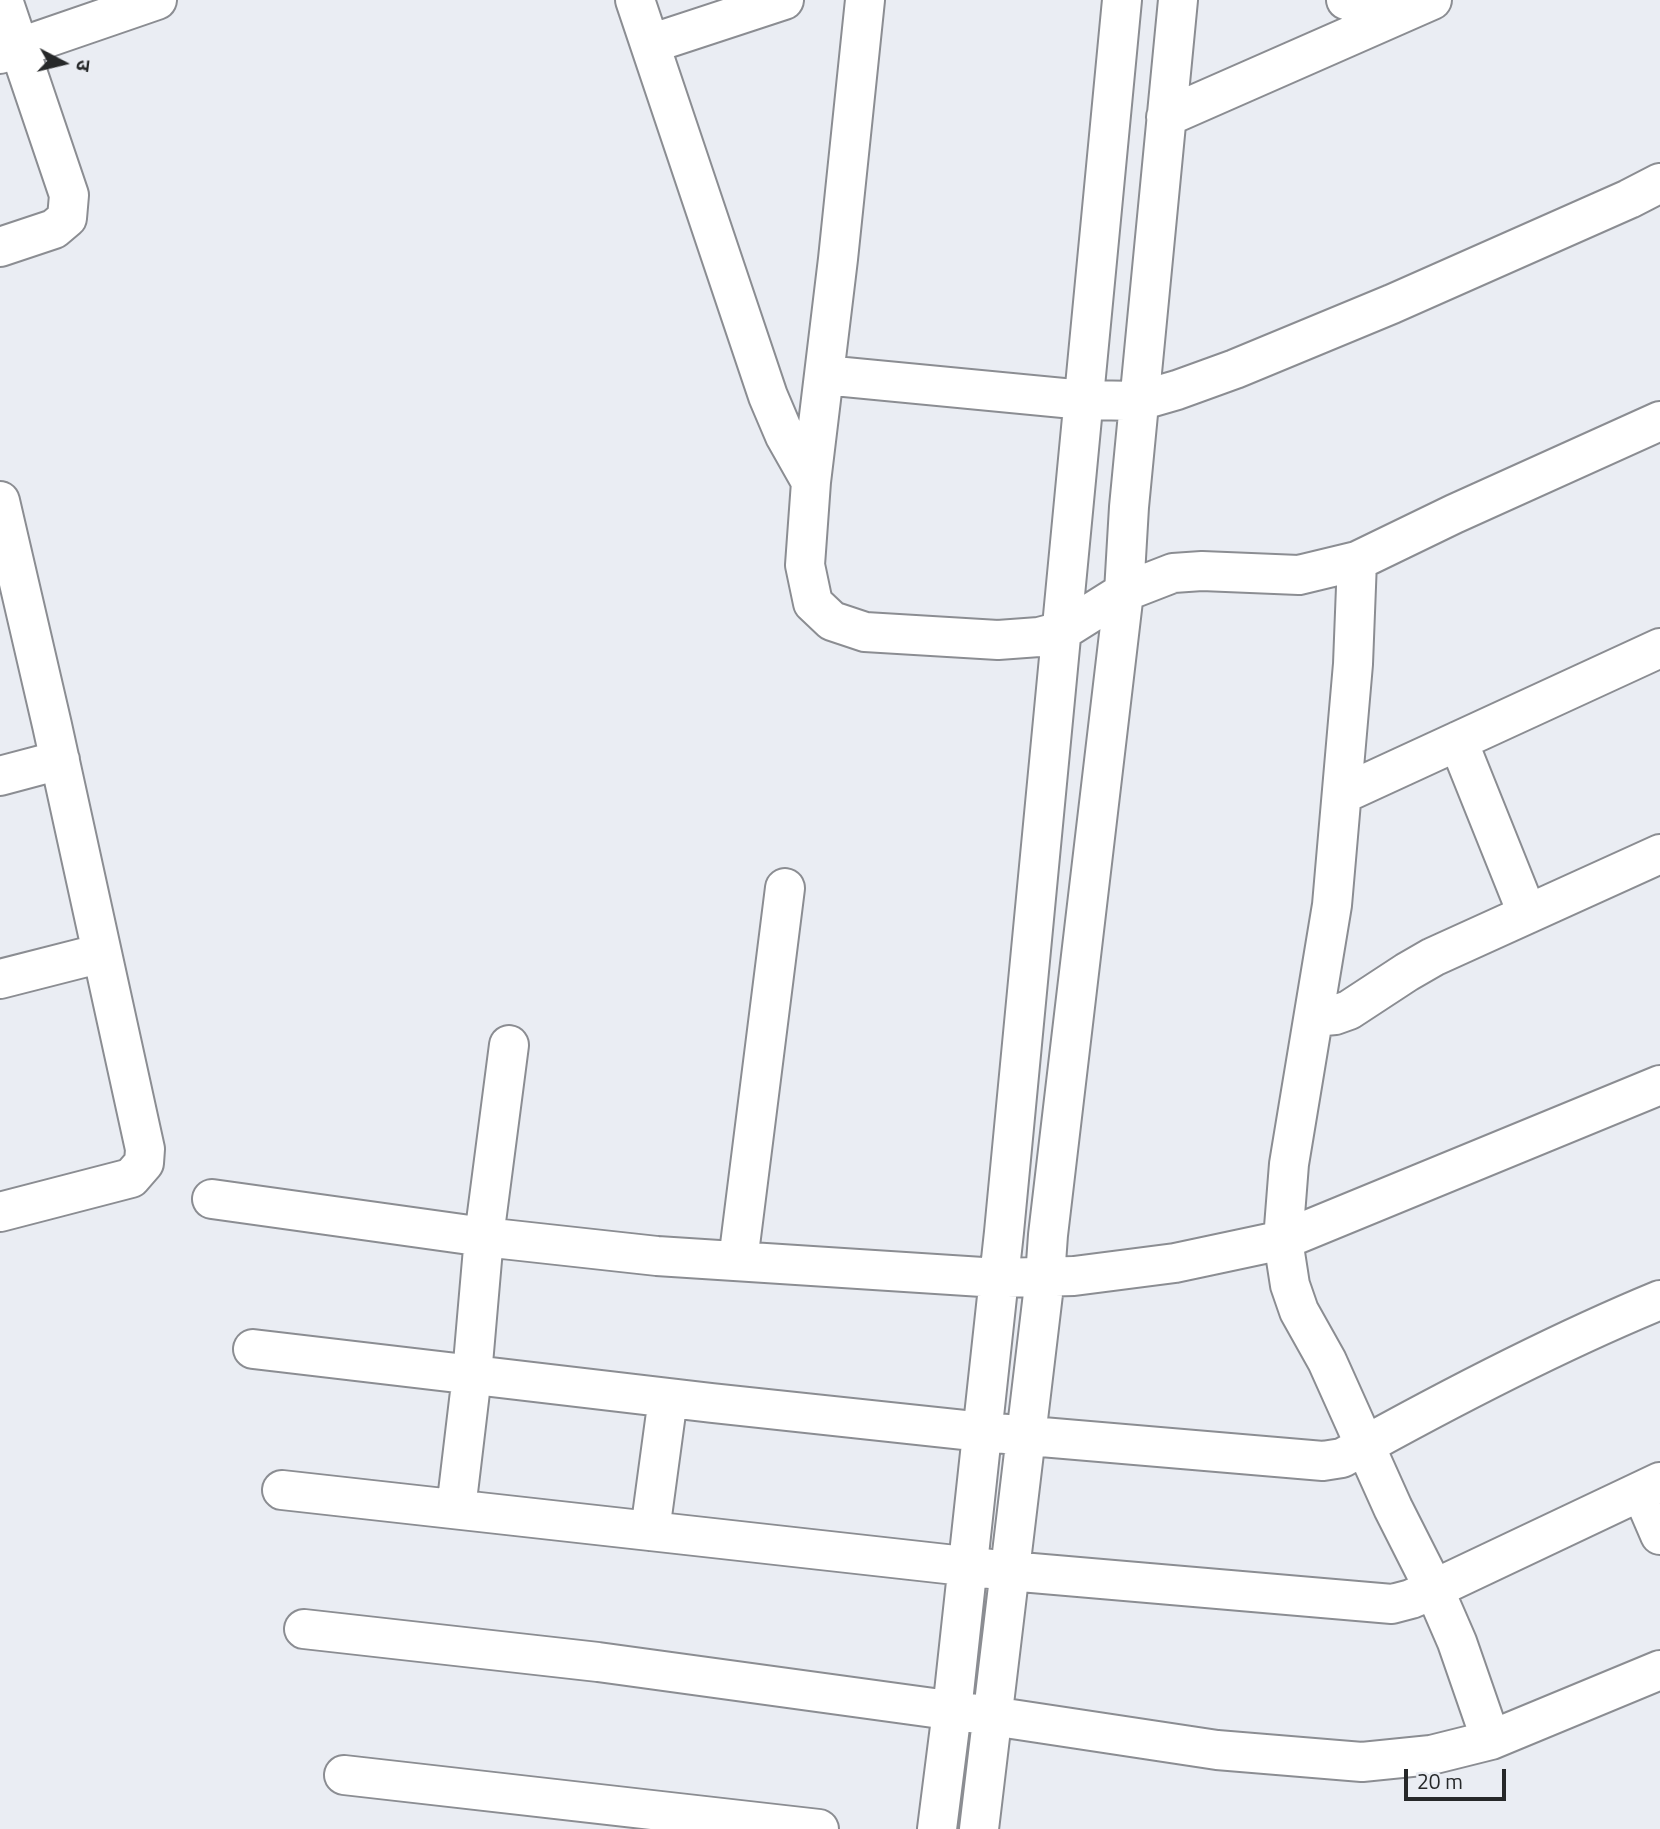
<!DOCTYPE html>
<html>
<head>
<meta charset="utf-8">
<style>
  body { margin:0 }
  #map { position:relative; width:1660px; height:1829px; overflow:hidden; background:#eaedf3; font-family:"Titillium Web","Noto Sans Devanagari",sans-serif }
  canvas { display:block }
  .north { position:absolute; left:28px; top:28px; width:70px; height:70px; -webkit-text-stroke:5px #eaedf3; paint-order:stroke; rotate:97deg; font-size:19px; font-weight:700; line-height:28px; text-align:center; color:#262829 }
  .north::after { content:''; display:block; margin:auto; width:24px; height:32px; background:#262829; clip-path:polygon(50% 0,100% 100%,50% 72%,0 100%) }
  .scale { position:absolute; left:1404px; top:1769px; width:102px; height:32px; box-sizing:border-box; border:4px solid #262829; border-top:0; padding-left:9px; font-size:21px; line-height:24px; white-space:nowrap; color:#262829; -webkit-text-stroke:5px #eaedf3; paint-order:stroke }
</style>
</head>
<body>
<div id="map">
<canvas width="1660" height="1829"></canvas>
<div class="north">उ</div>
<div class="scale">20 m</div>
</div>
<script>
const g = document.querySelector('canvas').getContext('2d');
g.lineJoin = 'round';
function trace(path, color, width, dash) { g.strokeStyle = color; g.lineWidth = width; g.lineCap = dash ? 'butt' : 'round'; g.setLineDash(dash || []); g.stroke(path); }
const minor = new Path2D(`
  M635 0 768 396 785 436 811 482
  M865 0 838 259 811 482 805 565 813 603 832 621 865 632 998 640 1039 637 1062 631 1124 592 1173 573 1202 571 1299 575 1357 561 1454 514 1660 421
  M1346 0 1361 3 1395 16
  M650 44 784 0
  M0 54 157 0
  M1166 117 1432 0
  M0 247 54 229 67 218 69 195 3 0
  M824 375 1084 400 1139 401 1177 390 1235 369 1392 304 1629 199 1660 183
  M0 501 52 725 145 1149 144 1163 131 1178 0 1212
  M1357 561 1353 664 1332 905 1289 1164 1283 1240 1290 1285 1299 1311 1327 1361 1393 1508 1434 1589 1457 1642 1491 1740
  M1458 741 1527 913
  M0 776 60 760
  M1343 794 1660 648
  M0 979 102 953
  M1314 1017 1335 1015 1349 1010 1407 972 1433 957 1660 854
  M212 1199 484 1237 657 1256 998 1278 1074 1276 1175 1263 1283 1240 1660 1085
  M738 1261 785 888
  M253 1349 712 1403 983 1432 1323 1461 1342 1458C1446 1400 1551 1345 1660 1300
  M282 1490 1009 1571 1392 1604 1411 1599 1434 1589 1660 1482
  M1641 1491 1660 1535
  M456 1509 472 1375 484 1237 509 1045
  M650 1531 668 1398
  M304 1629 598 1662 992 1716 1217 1750 1362 1762 1431 1755 1491 1740 1660 1670
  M344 1775 819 1829
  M937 1829 952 1711 1004 1232 1122 0
  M979 1829 1045 1277 1048 1235 1124 592 1129 507 1178 0`);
trace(minor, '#8b8d92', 42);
trace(minor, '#fff', 38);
</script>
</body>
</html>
